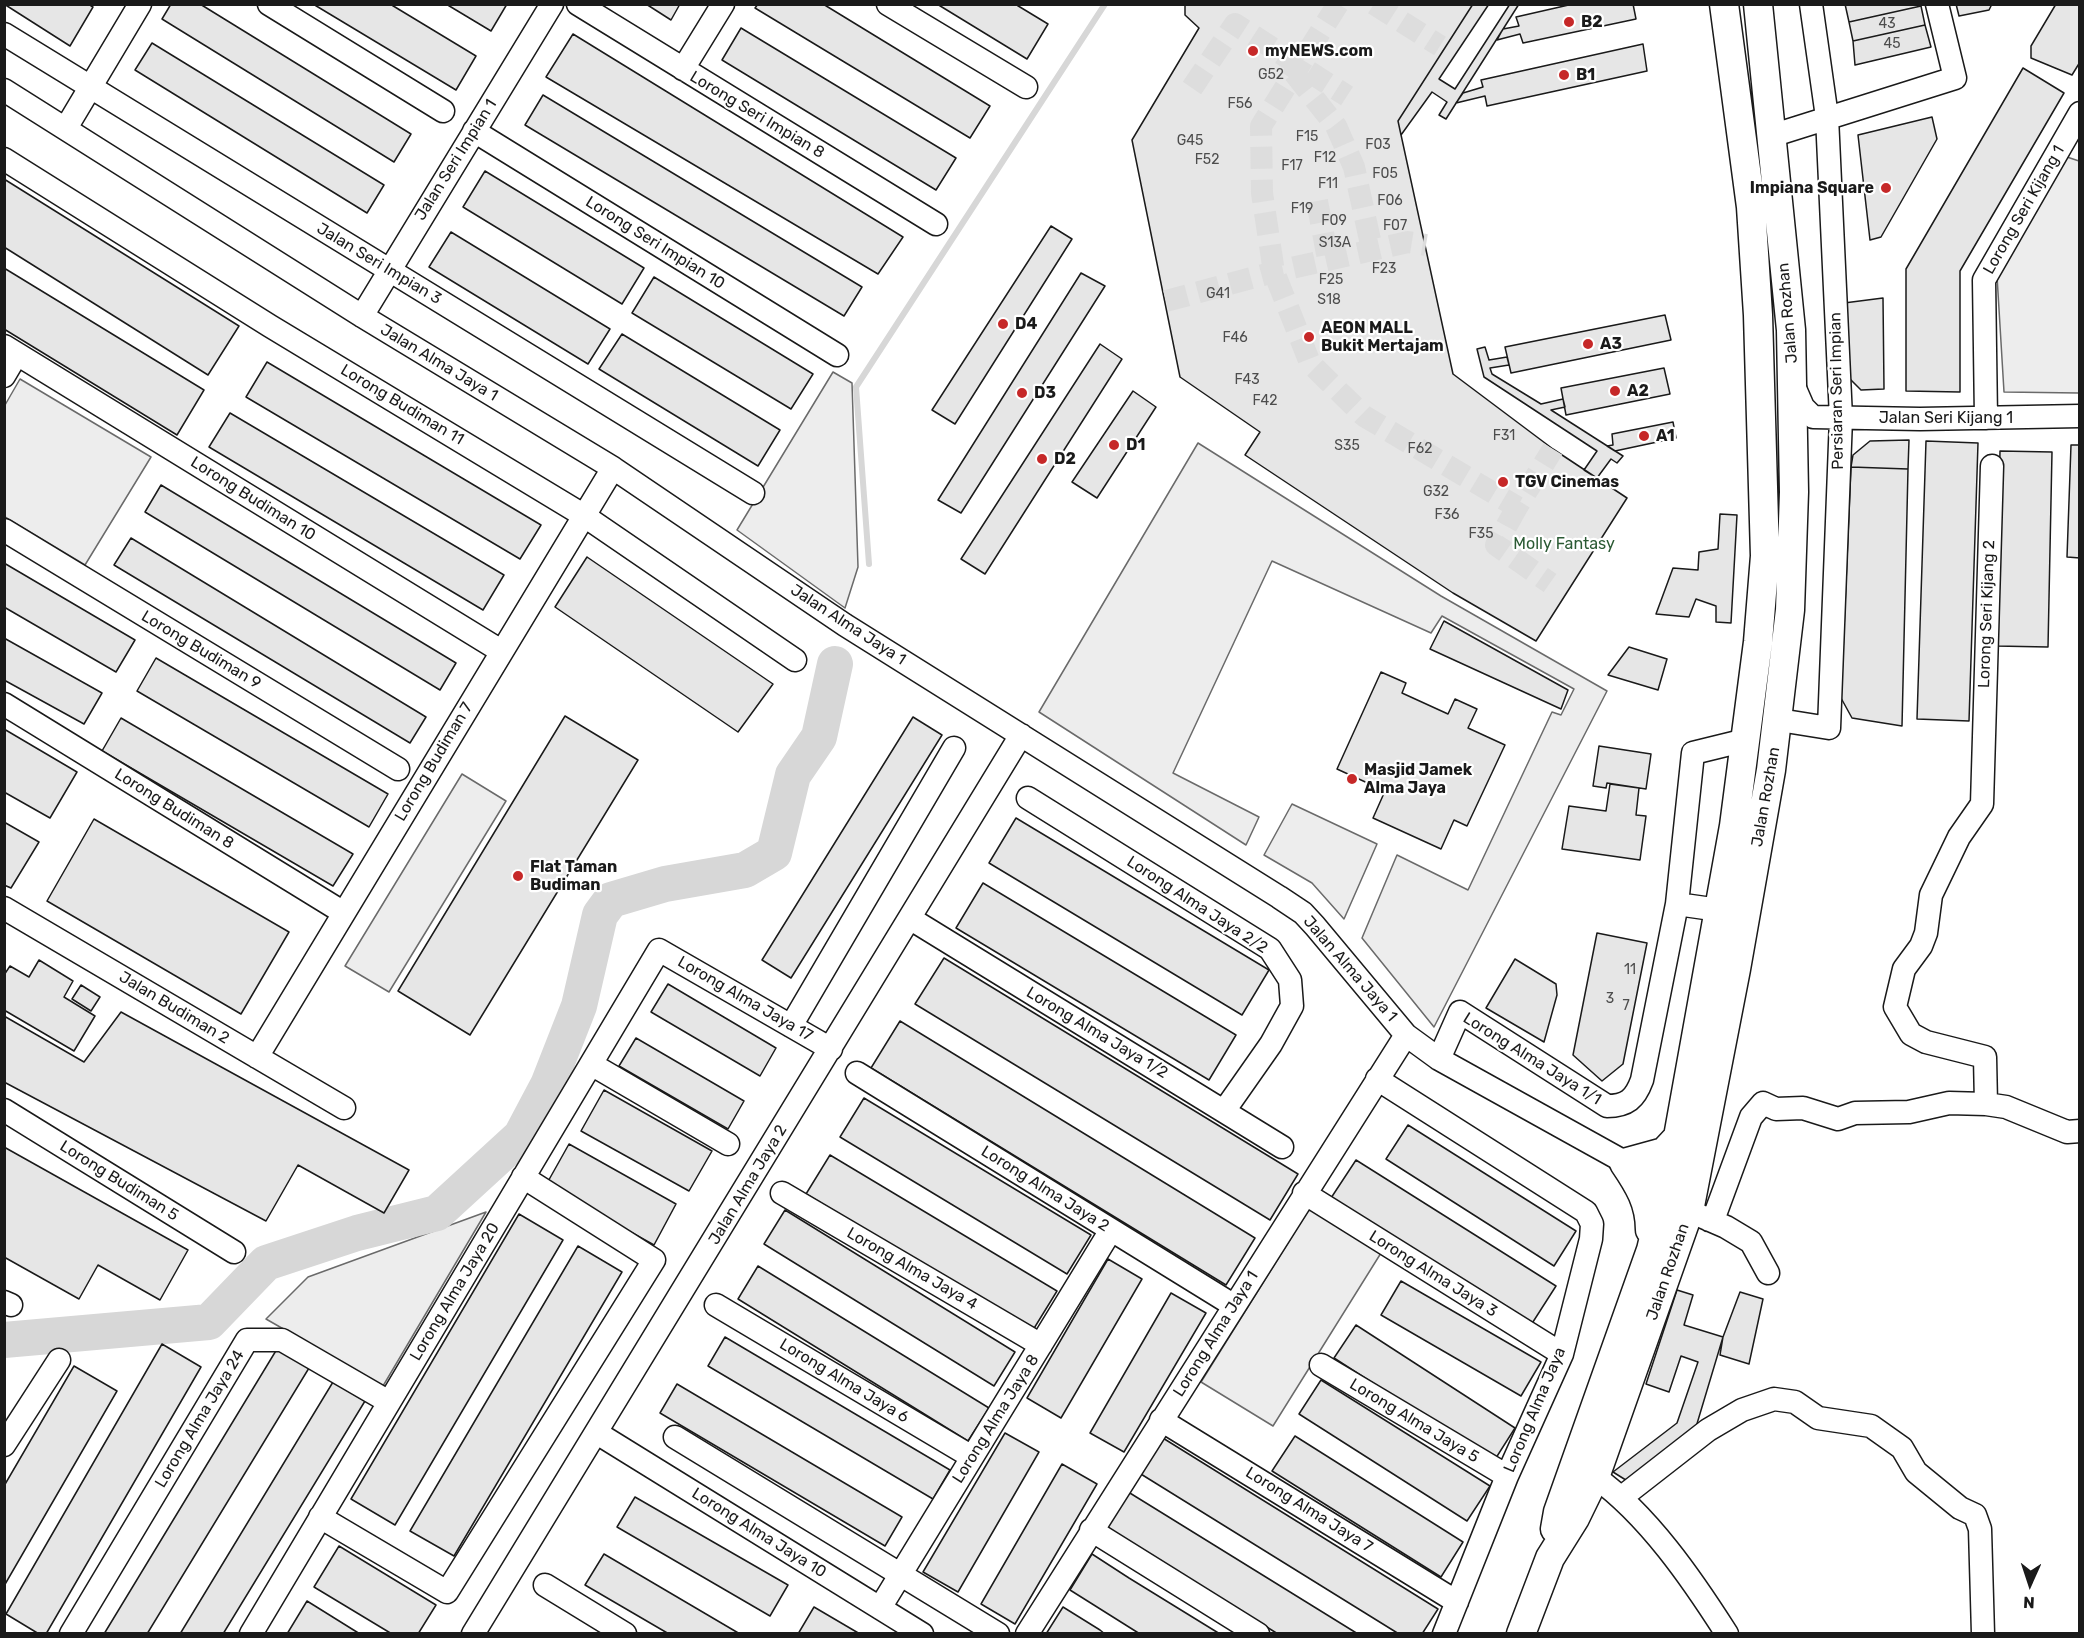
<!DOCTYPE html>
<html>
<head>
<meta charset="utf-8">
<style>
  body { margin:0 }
  #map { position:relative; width:2084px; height:1638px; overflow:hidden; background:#fff; font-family:Rubik,sans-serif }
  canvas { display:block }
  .frame { position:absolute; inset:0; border:6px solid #1a1a1a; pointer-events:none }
  .north { position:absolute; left:2000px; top:1554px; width:60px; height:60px; -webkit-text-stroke:4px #fff; paint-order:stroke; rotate:183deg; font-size:16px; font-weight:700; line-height:24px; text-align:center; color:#1a1a1a }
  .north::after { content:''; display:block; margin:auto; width:21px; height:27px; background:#1a1a1a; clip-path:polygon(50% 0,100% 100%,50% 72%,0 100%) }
</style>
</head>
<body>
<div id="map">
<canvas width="2084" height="1638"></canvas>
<div class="frame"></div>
<div class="north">N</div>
</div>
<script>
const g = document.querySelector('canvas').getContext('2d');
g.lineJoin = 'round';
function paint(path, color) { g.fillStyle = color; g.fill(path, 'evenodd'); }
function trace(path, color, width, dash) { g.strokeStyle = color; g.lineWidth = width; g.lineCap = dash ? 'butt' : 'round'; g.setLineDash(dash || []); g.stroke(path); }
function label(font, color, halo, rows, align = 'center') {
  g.font = font + ' Rubik,sans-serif'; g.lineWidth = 4.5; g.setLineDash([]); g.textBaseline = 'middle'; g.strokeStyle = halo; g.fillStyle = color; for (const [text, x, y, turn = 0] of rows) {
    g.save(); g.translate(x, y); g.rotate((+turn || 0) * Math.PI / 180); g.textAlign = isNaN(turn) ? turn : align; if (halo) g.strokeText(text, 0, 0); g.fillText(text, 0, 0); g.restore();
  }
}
const green = new Path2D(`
  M2067 157 2079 161V393L2004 392 1997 276Z
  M833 372 852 383 858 567 845 608 737 530Z
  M20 379 151 457 85 565 5 517V405Z
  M1198 443 1441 596 1607 691 1434 1027 1362 938 1397 855 1468 890 1552 712 1561 715 1574 689 1442 616 1431 633 1272 561 1173 773 1259 817 1246 845 1039 712Z
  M462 774 506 801 389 992 345 966Z
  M1292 804 1377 844 1344 919 1312 883 1264 855Z
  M1309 1209 1381 1253 1273 1426 1201 1382Z
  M486 1212 383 1386 266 1319 308 1277Z`);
const stream = new Path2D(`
  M869 564 856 387 1105 4`);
const river = new Path2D(`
  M4 1340 209 1322 266 1263 357 1233 437 1213 521 1136 548 1085 579 1006 600 915 611 900 665 884 745 870 774 853 793 775 819 737 835 664`);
const building = new Path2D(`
  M4 4H88L93 7 70 46Z
  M171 4H200L411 134 394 162 162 19Z
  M313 4H390L476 56 456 90Z
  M446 4H507L491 31Z
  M646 4H680L671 20Z
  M758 4H823L990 106 970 138 755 8Z
  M937 4H1015L1048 24 1027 59Z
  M1185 4H1473L1398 121 1453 374 1553 449 1627 498 1536 641 1453 593 1245 455 1260 432 1180 377 1132 140 1199 28 1185 15Z
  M1473 4H1489L1439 79 1455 89 1510 4H1519L1446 119 1439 115 1447 102 1432 92 1401 135 1398 121Z
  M1573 4H1633L1636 19 1523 43 1520 34 1497 40 1503 29 1519 26 1516 17Z
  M1845 4H1921V6L1849 22Z
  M1956 4H1992L1989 10 1959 16Z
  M2056 4H2080V62L2072 75 2031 58V46Z
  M1921 6 1925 25 1853 41 1849 22Z
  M1925 25 1931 47 1855 65 1853 41Z
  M741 28 956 158 936 190 722 60Z
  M573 34 903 237 878 274 546 77Z
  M152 43 384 185 367 213 135 70Z
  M1643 44 1647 71 1487 106 1485 96 1456 103 1463 93 1483 87 1481 80Z
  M2023 68 2064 93 1960 271V392L1906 391V269Z
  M543 95 862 287 844 316 525 125Z
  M1932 117 1937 139 1881 237 1870 240 1858 135Z
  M485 171 644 268 622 304 463 207Z
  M4 179 239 326 208 375 4 247Z
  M1051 226 1072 239 955 424 932 410Z
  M451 232 610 329 588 364 429 267Z
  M4 268 204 390 177 435 4 329Z
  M1081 273 1105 286 961 513 938 500Z
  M654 277 813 374 791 409 632 313Z
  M1883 298 1884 389 1861 390 1846 375 1844 303Z
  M1665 315 1671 340 1511 373 1505 347Z
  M622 334 780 430 758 466 599 369Z
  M1100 344 1122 359 985 574 961 559Z
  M1485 347 1489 360 1507 357 1509 365 1490 368 1492 374 1541 404 1563 399 1565 407 1551 410 1623 456 1617 463 1611 459 1597 478 1584 470 1597 451 1484 377 1477 349Z
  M267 362 541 525 520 559 246 397Z
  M1664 368 1670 394 1566 415 1561 388Z
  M1133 391 1156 407 1097 498 1072 482Z
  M230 413 504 575 483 610 209 447Z
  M1673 422 1676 438 1615 451 1607 446 1613 445 1612 434Z
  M1909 440 1908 469 1851 467 1853 455 1870 441Z
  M1926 441 1978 443 1969 721 1917 719Z
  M2071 445H2080V558L2067 557Z
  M2000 451 2052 452 2048 647 1996 646Z
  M1851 467 1908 469 1902 726 1852 718 1841 698Z
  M161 485 456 663 440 690 145 512Z
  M1720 514 1737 515 1731 623 1716 622V606L1696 599 1689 617 1656 614 1673 568 1698 570 1699 552 1718 549Z
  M131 538 426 717 410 743 114 565Z
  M587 557 773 684 738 732 555 607Z
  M4 563 135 640 116 672 4 607Z
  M1444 621 1568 690 1561 709 1430 649Z
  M4 638 102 693 84 724 4 680Z
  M1629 647 1667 659 1658 690 1608 675Z
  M156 658 388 794 369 827 137 691Z
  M1381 672 1406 683 1402 693 1448 714 1455 699 1477 709 1468 728 1505 745 1467 826 1454 820 1441 849 1373 818 1385 791 1337 769Z
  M565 716 638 760 470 1035 398 991Z
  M913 717 942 735 791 978 762 960Z
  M121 718 353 854 333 886 102 751Z
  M4 729 77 772 50 818 4 792Z
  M1599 746 1651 754 1646 789 1607 783 1606 788 1593 786Z
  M1610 784 1639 788 1636 815 1646 816 1640 860 1562 849 1569 806 1606 811Z
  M1016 818 1269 970 1242 1015 989 863Z
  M94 819 289 932 241 1014 47 901Z
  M4 822 39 842 11 888 4 885Z
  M983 883 1236 1035 1209 1080 956 928Z
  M1597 933 1647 943 1623 1064 1602 1081 1573 1055Z
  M944 958 1298 1174 1270 1220 915 1004Z
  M1515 959 1556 984 1557 995 1544 1042 1486 1008Z
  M39 960 73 981 64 997 95 1016 74 1051 4 1010V975L10 966 29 977Z
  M668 984 776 1048 760 1076 651 1012Z
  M81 985 100 997 91 1011 72 999Z
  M121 1012 409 1170 384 1213 298 1165 266 1221 4 1082V1016L84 1062Z
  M900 1021 1255 1238 1226 1285 871 1068Z
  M636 1038 744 1101 728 1129 619 1066Z
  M604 1090 712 1151 689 1191 581 1131Z
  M864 1098 1091 1235 1067 1274 840 1137Z
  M1408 1125 1576 1231 1554 1266 1386 1159Z
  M569 1144 676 1204 654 1245 546 1185Z
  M4 1147 188 1250 160 1300 98 1265 79 1299 4 1257Z
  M830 1155 1057 1291 1033 1330 806 1194Z
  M1356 1160 1556 1286 1531 1325 1331 1198Z
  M785 1210 1015 1352 994 1386 764 1244Z
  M519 1214 563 1240 395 1525 351 1499Z
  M578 1246 622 1272 454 1556 410 1531Z
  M1108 1259 1142 1279 1061 1418 1027 1398Z
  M758 1266 989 1408 968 1441 738 1299Z
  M1401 1281 1541 1362 1521 1396 1381 1315Z
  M1677 1290 1693 1295 1684 1325 1723 1337 1693 1437 1629 1482 1613 1472 1677 1423 1698 1362 1681 1356 1669 1392 1646 1384Z
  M1740 1292 1763 1299 1749 1364 1720 1355 1723 1337Z
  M1171 1293 1206 1313 1124 1452 1090 1433Z
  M1356 1325 1515 1428 1494 1461 1334 1358Z
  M725 1337 950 1470 933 1499 708 1366Z
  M162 1344 201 1367 46 1634H39L6 1614Z
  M277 1349 309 1368 147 1634H104Z
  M74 1366 117 1391 4 1586V1486Z
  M1321 1380 1490 1486 1467 1521 1299 1414Z
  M333 1382 365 1401 223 1634H180Z
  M677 1384 902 1517 885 1546 660 1413Z
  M1005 1433 1039 1452 958 1592 923 1572Z
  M1158 1435 1438 1609 1422 1634H1399L1136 1471Z
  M1295 1436 1463 1542 1441 1577 1272 1471Z
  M1062 1464 1097 1484 1015 1624 981 1604Z
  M1125 1490 1358 1634H1278L1103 1525Z
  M635 1497 788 1585 770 1616 617 1527Z
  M339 1546 436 1605 418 1634H392L314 1587Z
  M604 1554 740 1634H669L585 1585Z
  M1092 1554 1129 1578 1220 1634H1140L1070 1590Z
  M307 1601 360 1634H287Z
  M814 1607 860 1634H798Z
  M1063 1607 1100 1630 1105 1634H1046Z`);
const minorTunnel = new Path2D(`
  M1338 4 1261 126 1262 193 1274 272 1310 363 1364 416 1517 507 1553 449
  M1374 4 1440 46
  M1294 73 1336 126 1354 167 1372 249
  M1192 88 1235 24 1347 96
  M1317 201 1328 259
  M1166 301 1274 272 1408 242 1426 245
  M1517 507 1496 545 1550 583`);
const minor = new Path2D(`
  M269 4 443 111
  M578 4 936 224
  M888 4 1026 87
  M4 34 753 493
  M683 69 723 4
  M4 90 362 316 613 468 845 625 1279 897 1303 913 1315 926 1406 1035 1439 1059 1666 1185
  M66 128 140 4
  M474 131 837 355
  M1771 136 1955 78 1937 4
  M4 159 270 326 583 515 795 660
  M362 316 552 4
  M4 346 501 651
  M4 376 17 354
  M1793 384 1803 407 1813 417 1920 419 2080 416
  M1986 418 1984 280 2080 113
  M4 530 398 769
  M4 704 344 913
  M1779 720 1829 728 1841 418 1827 117 1811 4
  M1028 798 1270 949 1290 980 1292 1006 1271 1044 1224 1111
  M4 908 344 1108
  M1719 910 1677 904 1693 753 1746 740
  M911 919 1282 1147
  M791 1026 954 748
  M257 1057 613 468
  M1439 1059 1460 1012 1607 1106C1627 1106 1635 1099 1642 1080L1677 904
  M591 1064 728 1144
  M857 1073 1233 1305
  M1377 1079 1586 1212 1592 1224 1591 1239 1562 1354 1507 1476 1444 1634
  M1986 1104 1985 1057 1926 1042 1911 1034 1895 1007 1904 969 1921 946 1926 933 1931 895 1959 837 1982 804 1992 466
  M4 1110 234 1252
  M782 1193 1041 1345
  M1304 1193 1562 1354
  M1696 1214 1726 1227 1751 1242 1768 1273
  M1709 1220 1716 1212 1751 1117 1763 1103 1776 1109 1803 1108 1838 1119 1855 1113 1909 1112 1949 1103 1986 1104 2006 1107 2067 1132 2080 1131
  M4 1302 11 1305
  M716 1305 972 1457
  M1321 1365 1507 1476
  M1161 1420 1457 1602
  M597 1433 922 1634
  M675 1437 998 1634
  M4 1445 59 1360
  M1595 1477C1648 1515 1692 1579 1727 1634
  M1622 1497 1708 1430 1742 1410 1774 1399 1795 1402 1818 1418 1871 1426 1902 1448 1916 1472 1960 1508 1975 1515 1980 1529 1983 1634
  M320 1517 447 1592 654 1260 523 1177
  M1091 1530 1258 1634
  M545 1585 625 1634
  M880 1608 1111 1230
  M71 1634 247 1340H282L389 1402
  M251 1634 659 950 831 1049
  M473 1634 1021 735
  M1027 1634 1406 1035`);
const major = new Path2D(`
  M1650 1230C1650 1203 1639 1185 1624 1163L1664 1152 1678 1137
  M1555 1529 1558 1512 1651 1250 1678 1137 1734 826 1758 642 1765 556 1758 315 1751 207 1724 4
  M1521 1634 1550 1558 1575 1518 1595 1477 1689 1211 1736 969 1771 770 1790 610 1794 492 1791 330 1758 4`);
const markers = [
  [1569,22,6,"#c62828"],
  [1253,51,6,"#c62828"],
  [1564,75,6,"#c62828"],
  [1886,188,6,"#c62828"],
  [1003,324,6,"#c62828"],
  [1309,337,6,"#c62828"],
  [1588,344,6,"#c62828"],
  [1615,391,6,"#c62828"],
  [1022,393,6,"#c62828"],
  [1644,436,6,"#c62828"],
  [1114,445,6,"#c62828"],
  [1042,459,6,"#c62828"],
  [1503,482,6,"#c62828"],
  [1352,779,6,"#c62828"],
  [518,876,6,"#c62828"]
];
const numberNames = [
  ["43",1887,24],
  ["45",1892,44],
  ["G52",1271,75],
  ["F56",1240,104],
  ["F15",1307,137],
  ["G45",1190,141],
  ["F03",1378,145],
  ["F12",1325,158],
  ["F52",1207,160],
  ["F17",1292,166],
  ["F05",1385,174],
  ["F11",1328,184],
  ["F06",1390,201],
  ["F19",1302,209],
  ["F09",1334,221],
  ["F07",1395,226],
  ["S13A",1335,243],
  ["F23",1384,269],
  ["F25",1331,280],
  ["G41",1218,294],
  ["S18",1329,300],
  ["F46",1235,338],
  ["F43",1247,380],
  ["F42",1265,401],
  ["F31",1504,436],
  ["S35",1347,446],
  ["F62",1420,449],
  ["G32",1436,492],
  ["F36",1447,515],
  ["F35",1481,534],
  ["11",1630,970],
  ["3",1610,999],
  ["7",1626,1006]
];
const poiNames = [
  ["B2",1581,22],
  ["myNEWS.com",1265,51],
  ["B1",1576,75],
  ["Impiana Square",1874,188,"right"],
  ["D4",1015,324],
  ["AEON MALL",1321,328],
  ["Bukit Mertajam",1321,346],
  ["A3",1600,344],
  ["A2",1627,391],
  ["D3",1034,393],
  ["A1",1656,436],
  ["D1",1126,445],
  ["D2",1054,459],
  ["TGV Cinemas",1515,482],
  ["Masjid Jamek",1364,770],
  ["Alma Jaya",1364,788],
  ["Flat Taman",530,867],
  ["Budiman",530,885]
];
const streetNames = [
  ["Lorong Seri Impian 8",757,115,31],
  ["Jalan Seri Impian 1",456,160,-58],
  ["Lorong Seri Kijang 1",2024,210,-60],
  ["Lorong Seri Impian 10",655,243,32],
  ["Jalan Seri Impian 3",379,264,31],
  ["Jalan Rozhan",1788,313,-95],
  ["Jalan Alma Jaya 1",439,363,31],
  ["Persiaran Seri Impian",1837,391,-91],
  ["Lorong Budiman 11",402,405,31],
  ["Jalan Seri Kijang 1",1946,418],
  ["Lorong Budiman 10",253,499,32],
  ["Lorong Seri Kijang 2",1987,614,-88],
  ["Jalan Alma Jaya 1",848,625,33],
  ["Lorong Budiman 9",201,650,31],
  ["Lorong Budiman 7",434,762,-59],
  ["Jalan Rozhan",1766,797,-80],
  ["Lorong Budiman 8",174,809,32],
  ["Lorong Alma Jaya 2/2",1197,905,33],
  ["Jalan Alma Jaya 1",1350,969,49],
  ["Lorong Alma Jaya 17",745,999,30],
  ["Jalan Budiman 2",174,1008,31],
  ["Lorong Alma Jaya 1/2",1097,1033,31],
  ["Lorong Alma Jaya 1/1",1532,1059,32],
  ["Lorong Budiman 5",119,1181,32],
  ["Jalan Alma Jaya 2",748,1185,-59],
  ["Lorong Alma Jaya 2",1045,1189,32],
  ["Lorong Alma Jaya 4",912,1269,30],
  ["Jalan Rozhan",1668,1272,-71],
  ["Lorong Alma Jaya 3",1433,1274,32],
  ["Lorong Alma Jaya 20",455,1292,-59],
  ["Lorong Alma Jaya 1",1216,1334,-58],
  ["Lorong Alma Jaya 6",844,1381,31],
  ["Lorong Alma Jaya",1535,1410,-67],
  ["Lorong Alma Jaya 24",200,1419,-59],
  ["Lorong Alma Jaya 8",996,1419,-58],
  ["Lorong Alma Jaya 5",1414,1421,31],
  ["Lorong Alma Jaya 7",1309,1510,32],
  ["Lorong Alma Jaya 10",759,1533,32]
];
const parkNames = [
  ["Molly Fantasy",1564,544]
];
paint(green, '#ededed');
trace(green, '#6a6a6a', 1.5);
trace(stream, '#d7d7d7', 6);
trace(river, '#d7d7d7', 36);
paint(building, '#e6e6e6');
trace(building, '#1a1a1a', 1.5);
trace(minorTunnel, '#ddd', 22, [22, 11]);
trace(minor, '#1a1a1a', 25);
trace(major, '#1a1a1a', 31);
trace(minor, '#fff', 22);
trace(major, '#fff', 28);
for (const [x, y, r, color] of markers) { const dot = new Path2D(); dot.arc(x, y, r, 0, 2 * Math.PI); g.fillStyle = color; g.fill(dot); trace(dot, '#fff', 2); }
label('14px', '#4d4d4d', null, numberNames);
label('bold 16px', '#1a1a1a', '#fff', poiNames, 'left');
label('16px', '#1a1a1a', '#fff', streetNames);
label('16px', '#2b5a34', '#fff', parkNames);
</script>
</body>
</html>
